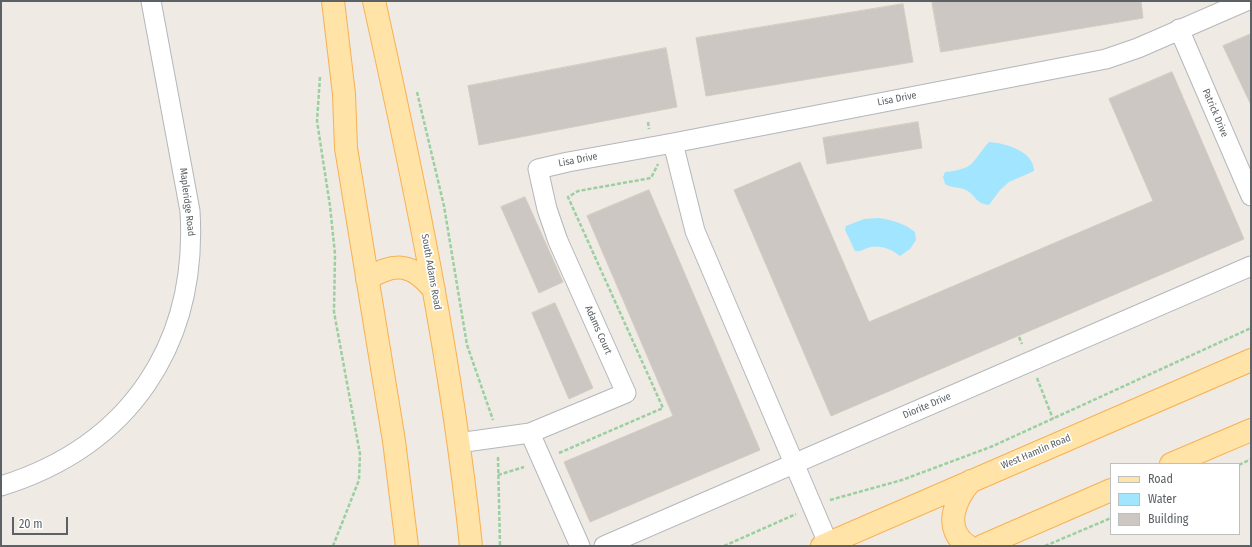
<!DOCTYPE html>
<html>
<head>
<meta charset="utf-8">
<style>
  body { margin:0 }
  #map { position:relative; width:1252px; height:547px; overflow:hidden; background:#efeae3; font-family:"Fira Sans Condensed",sans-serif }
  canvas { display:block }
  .frame { position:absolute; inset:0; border:2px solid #5b6164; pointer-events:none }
  .legend { position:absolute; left:1110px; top:463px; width:130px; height:72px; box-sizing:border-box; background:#fff; border:1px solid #bdc0c1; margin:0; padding:5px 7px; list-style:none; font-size:12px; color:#5b6164 }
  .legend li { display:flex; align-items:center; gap:8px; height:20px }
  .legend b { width:20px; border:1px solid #bdc0c1 }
  .scale { position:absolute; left:12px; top:517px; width:56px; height:18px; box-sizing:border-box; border:2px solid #5b6164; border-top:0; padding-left:5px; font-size:12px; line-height:14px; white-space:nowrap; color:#5b6164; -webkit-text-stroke:3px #fff; paint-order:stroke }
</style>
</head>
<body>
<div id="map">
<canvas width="1252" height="547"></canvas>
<div class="frame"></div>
<ul class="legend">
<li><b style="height:5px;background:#ffe3a7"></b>Road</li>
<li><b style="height:11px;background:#a2e5ff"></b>Water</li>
<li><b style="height:11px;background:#ccc7c2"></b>Building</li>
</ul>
<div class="scale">20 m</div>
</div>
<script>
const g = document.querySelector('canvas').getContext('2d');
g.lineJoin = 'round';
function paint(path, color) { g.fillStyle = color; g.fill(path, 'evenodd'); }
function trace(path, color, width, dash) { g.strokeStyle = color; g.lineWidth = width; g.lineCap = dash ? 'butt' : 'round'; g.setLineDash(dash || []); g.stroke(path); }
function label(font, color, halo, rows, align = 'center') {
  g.font = font + ' "Fira Sans Condensed",sans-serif'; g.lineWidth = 3.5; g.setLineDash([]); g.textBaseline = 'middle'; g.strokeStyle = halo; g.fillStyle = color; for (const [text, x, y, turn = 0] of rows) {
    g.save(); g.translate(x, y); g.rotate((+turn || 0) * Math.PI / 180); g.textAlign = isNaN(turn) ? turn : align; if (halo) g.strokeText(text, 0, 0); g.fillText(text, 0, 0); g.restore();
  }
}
const water = new Path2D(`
  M989 142C1005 143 1034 151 1034 171L1009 182 1000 190 989 205C974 203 977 196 966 190 960 187 951 188 945 184L943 177 945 172C976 169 971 162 989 142Z
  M878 218C892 220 904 223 915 232L916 240 910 249 900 256C891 249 879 244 867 248 862 250 860 252 855 251L845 230 846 226 864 219Z`);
const building = new Path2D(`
  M932 1H1141L1143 18 941 52Z
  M903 4 913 62 706 96 696 38Z
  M1251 34V105L1223 46Z
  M666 48 677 107 479 145 468 86Z
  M1172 72 1244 239 831 416 734 190 800 162 869 322 1153 201 1109 99Z
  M918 122 922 148 827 164 823 138Z
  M649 190 760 450 590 522 564 462 673 416 587 216Z
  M525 197 563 282 539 293 501 207Z
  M555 303 593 388 569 399 532 313Z`);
const path = new Path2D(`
  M320 77 317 121 330 206 335 254 334 312 360 454 359 480 333 546
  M417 92 444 206 467 345 493 420
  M648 122 649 129
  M1019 337 1022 344
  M1037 378 1053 419
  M559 453 663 408 568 197 578 191 651 178 658 164
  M498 457 500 546
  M1239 465 1251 459
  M498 475 524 467
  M830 500 902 480 993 446 1251 328
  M724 546 796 514
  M1045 546 1111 518`);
const minor = new Path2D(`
  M1179 29 1251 196
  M673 143 695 231 828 543
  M530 433 580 546
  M458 443 530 433 626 393 558 241 547 209 538 169 568 162 673 143 1106 59 1138 48 1246 1
  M1 486C130 446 198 344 190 211L151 1
  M604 546 1251 266`);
const major = new Path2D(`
  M333 1 344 94 346 148 394 441 407 546
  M374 1C414 181 452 362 471 546
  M367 279C396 261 413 264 434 290
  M1171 464 1251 430
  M822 546 1251 360
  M968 546C942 529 955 499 971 481
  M982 546 1111 490`);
const streetNames = [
  ["Lisa Drive",897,99,-11],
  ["Patrick Drive",1215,113,67],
  ["Lisa Drive",578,160,-11],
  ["Mapleridge Road",187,202,83],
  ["South Adams Road",431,272,80],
  ["Adams Court",598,330,66],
  ["Diorite Drive",927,406,-23],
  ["West Hamlin Road",1036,452,-23]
];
paint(water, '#a2e5ff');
paint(building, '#ccc7c2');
trace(building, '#d4cbc1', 1);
trace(minor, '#b3b7bb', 21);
trace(major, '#f9b051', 24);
trace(path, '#9ad0a1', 2.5, [4, 2]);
trace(minor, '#fff', 19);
trace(major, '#ffe3a7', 22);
label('10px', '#5b6164', '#fff', streetNames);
</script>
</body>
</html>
